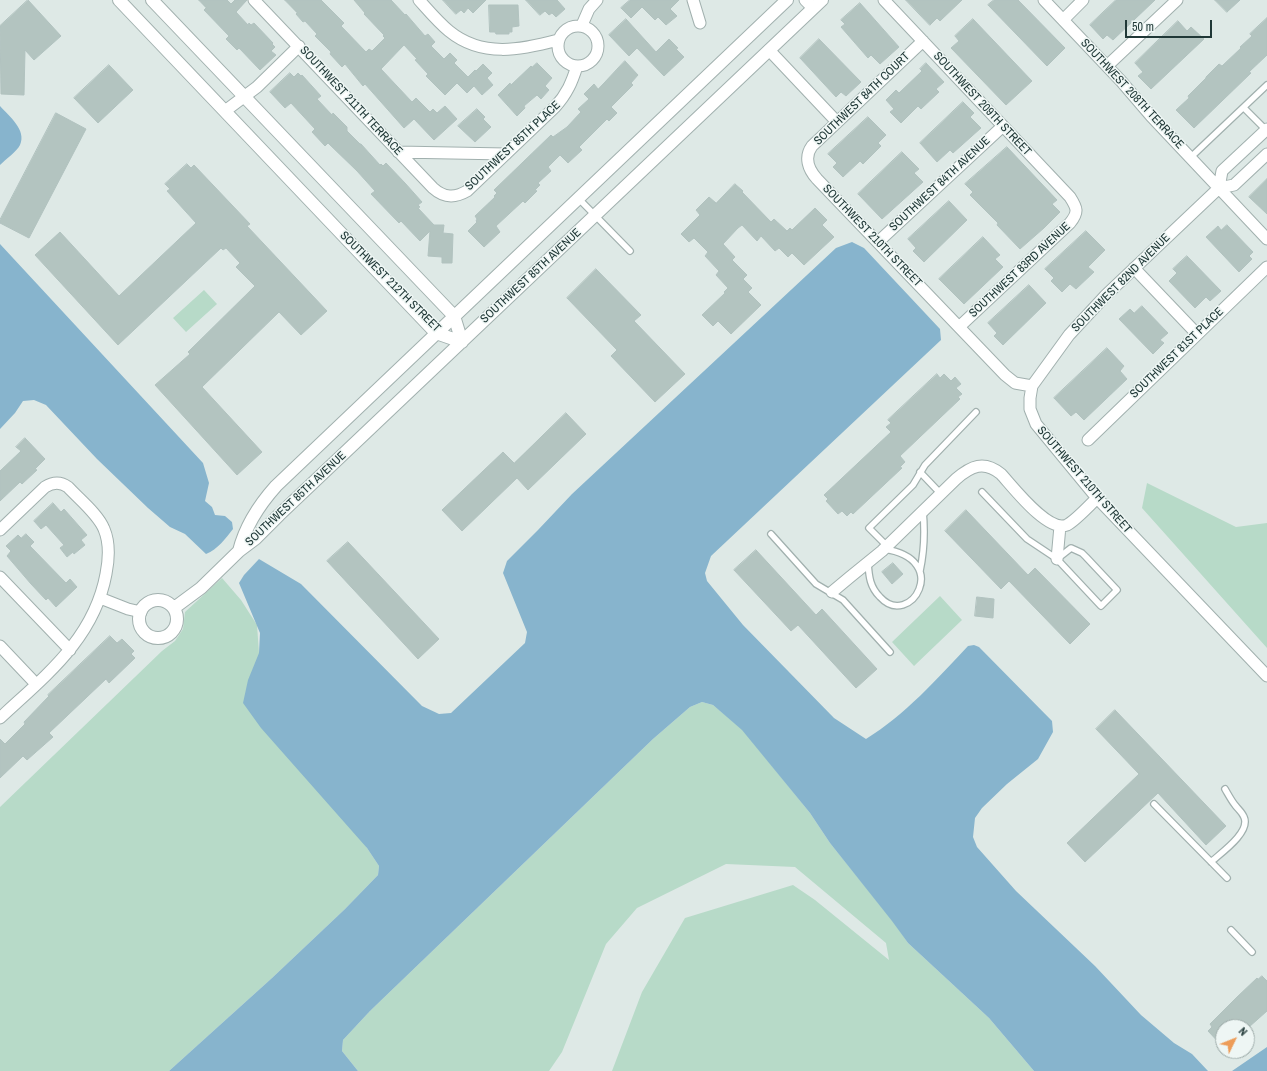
<!DOCTYPE html>
<html>
<head>
<meta charset="utf-8">
<style>
  body { margin:0 }
  #map { position:relative; width:1267px; height:1071px; overflow:hidden; background:#dee9e6; font-family:"Archivo Narrow",sans-serif }
  canvas { display:block }
  .north { position:absolute; left:1215px; top:1019px; width:40px; height:40px; box-sizing:border-box; background:#eef6f4; border:1px solid #9caaa8; border-radius:50%; rotate:47deg; font-size:11px; font-weight:700; line-height:16px; text-align:center; color:#203837 }
  .north::after { content:''; display:block; margin:auto; width:14px; height:18px; background:#ed9c58; clip-path:polygon(50% 0,100% 100%,50% 72%,0 100%) }
  .scale { position:absolute; left:1125px; top:20px; width:87px; height:18px; box-sizing:border-box; border:2px solid #203837; border-top:0; padding-left:5px; font-size:12px; line-height:14px; white-space:nowrap; color:#203837; -webkit-text-stroke:3px #eef6f4; paint-order:stroke }
</style>
</head>
<body>
<div id="map">
<canvas width="1267" height="1071"></canvas>
<div class="north">N</div>
<div class="scale">50 m</div>
</div>
<script>
const g = document.querySelector('canvas').getContext('2d');
g.lineJoin = 'round';
function paint(path, color) { g.fillStyle = color; g.fill(path, 'evenodd'); }
function trace(path, color, width, dash) { g.strokeStyle = color; g.lineWidth = width; g.lineCap = dash ? 'butt' : 'round'; g.setLineDash(dash || []); g.stroke(path); }
function label(font, color, halo, rows, align = 'center') {
  g.font = font + ' "Archivo Narrow",sans-serif'; g.lineWidth = 3; g.setLineDash([]); g.textBaseline = 'middle'; g.strokeStyle = halo; g.fillStyle = color; for (const [text, x, y, turn = 0] of rows) {
    g.save(); g.translate(x, y); g.rotate((+turn || 0) * Math.PI / 180); g.textAlign = isNaN(turn) ? turn : align; if (halo) g.strokeText(text, 0, 0); g.fillText(text, 0, 0); g.restore();
  }
}
const green = new Path2D(`
  M204 290 217 304 186 332 173 318Z
  M1147 483 1236 527 1267 523V648L1142 508Z
  M222 578 241 600 257 625 259 653 367 848 379 866 378 875 345 909 272 978 169 1071H0V807L162 651 175 641 183 629 185 612Z
  M940 596 962 620 914 666 892 642Z
  M702 702 713 705 743 730 810 813 830 843 893 921 908 943 989 1018 1034 1071H612L642 992 685 918 793 885 815 900 889 960 886 943 795 867 726 864 637 908 606 944 562 1052 549 1071H358L342 1051 343 1040 370 1011 653 739 690 707Z`);
const water = new Path2D(`
  M0 106C9 116 27 130 20 145 17 151 5 160 0 165Z
  M852 242 864 248 940 329 941 340 711 556 705 573 707 581 743 625 834 718 866 739C905 715 937 679 968 646L974 645 979 647 1052 721 1053 732 1038 759 1007 784 982 808 975 818 973 837 977 847 1016 891 1095 966 1141 1015 1174 1043 1192 1054 1208 1071H1034L989 1018 908 943 892 921 830 843 810 813 742 730 713 705 702 702 690 707 653 739 370 1011 343 1040 342 1051 358 1071H169L272 978 345 909 378 875 379 866 367 848 261 728 243 703 248 680 259 653 260 633 239 583 244 575 259 559 301 584 422 706 439 714 451 713 525 643 527 632 503 573 507 561 538 530 572 494 836 248Z
  M0 244 203 463 209 483 205 501 212 507 215 515 225 516 232 522 233 529C225 539 218 549 206 554L185 534 170 527 148 508 97 459 46 405 34 400 23 401 15 413 0 429Z
  M1267 1047V1071H1232Z`);
const building = new Path2D(`
  M28 0 61 36 34 60 25 50 24 95 1 94 0 26Z
  M199 0H227L231 4 235 0H247L236 12 248 25 249 23 251 25 254 23 273 43 272 44 275 47 271 51 276 55 260 70 239 48 237 50 226 39 229 36 204 10 206 8Z
  M285 0H321L344 23 341 26 366 52 369 49 372 51 385 38 383 36 384 35 364 14 365 13 354 0H391L405 15 406 14 425 36 428 34 435 42 431 46 444 59 450 53 457 60 454 63 468 77 475 70 476 71 483 64 492 73 487 78 493 85 482 95 474 86 467 93 457 83 445 95 426 76 428 74 415 60 417 59 404 45 381 69 412 102 416 98 430 112 433 109 437 113 445 106 457 119 434 140 414 119 404 128 365 84 363 86 345 64 342 67 330 54 331 52 315 36 317 34 305 21 303 22 296 14 297 13Z
  M443 0H486L473 13 468 8 464 13 461 10 456 14Z
  M526 0H557L565 9 556 17 552 13 549 15 545 11 540 15Z
  M630 0H679L670 9 677 16 666 25 658 17 655 20 642 7 631 18 621 8Z
  M906 0H962L940 21 937 18 930 25Z
  M994 0H1018L1065 48 1047 66 988 5Z
  M1116 0H1155L1113 40 1107 35 1103 39 1090 25Z
  M1215 0H1240L1227 12Z
  M860 3 899 47 880 64 871 55 868 58 841 27 845 24 841 20Z
  M489 5H518L519 26 512 27V32H509V34H496L495 32H490Z
  M1267 18V55L1249 72 1251 73 1194 128 1176 110 1189 98 1188 96 1206 78V77L1219 64 1222 66 1241 48 1240 47 1252 36 1250 34Z
  M626 19 656 52 669 39 678 48 676 49 684 57 664 76 637 48 629 56 609 35Z
  M973 19 1032 81 1006 105 951 48 959 41 955 36Z
  M1178 21 1187 31 1191 27 1204 39 1151 89 1138 76 1143 72 1135 63Z
  M819 39 861 82 846 96 841 92 836 97 800 58Z
  M625 61 638 75 631 83 633 85 611 107 617 113 609 121 607 119 579 147 582 150 568 163 560 155 548 167 551 171 538 183 540 185 535 190 537 191 525 203 523 201 496 226 500 232 484 247 468 231 477 222 476 221 477 219 475 216 495 197 494 196 497 193 494 190 551 135 553 137 567 127 581 112 578 109 589 99 584 94 594 84 598 89Z
  M537 63 552 78 545 86 549 90 541 99 537 95 524 106 525 108 517 116 498 95 510 83 511 85 531 66 532 67Z
  M926 63 944 82 936 89 939 92 921 109 918 106 901 123 890 112 894 109 886 100 896 90 899 93 922 71 920 69Z
  M109 65 133 90 98 123 74 98Z
  M290 73 294 77 298 73 301 76 302 75 321 96 317 99 332 115 333 113 347 127V131L360 144H361L380 165 381 164 383 166 386 163 405 183 422 202 418 205 420 207 418 208 434 225H444L443 233 453 234 452 263H442V257L428 256 430 231 420 241 401 221 399 223 371 194 375 191 357 171 328 143 325 146 312 132 315 129 291 103 285 108 270 92Z
  M963 102 974 113 970 117 981 128 953 153 950 150 937 162 920 143Z
  M477 109 485 117 483 119 491 127 475 142 458 126Z
  M56 113 86 129 29 238 0 223V220Z
  M868 117 886 135 878 143 881 146 863 164 860 161 843 177 833 167 837 163 828 154Z
  M1007 147 1057 200 1052 204 1060 212 1044 228 1020 249 997 225 998 223 970 195 973 192 965 184Z
  M902 152 919 169 914 173 923 182 882 219 858 194Z
  M187 164 191 168 194 165 250 224 247 226 327 311 301 335 279 312 202 387 262 452 237 475 155 385 190 354 188 352 255 286 236 267 240 263 226 248 223 250 221 248 118 345 35 255 60 232 119 296 196 223 167 191 170 189 165 184Z
  M1267 179V214L1249 197Z
  M735 184 743 191 742 192 771 222 774 219 787 231 790 228 792 230 815 208 827 220 822 225 834 237 804 265 792 253 788 257 779 248 775 251 761 236 757 241 742 225 738 228 723 244 735 257 732 260 747 275 743 279 752 288 748 292 761 305 731 334 718 321 713 326 702 315 725 293 724 292 728 288 716 275 719 271 705 256 708 252 694 238 689 242 681 234 700 215 696 210 709 197 716 203Z
  M949 201 967 220 924 262 913 251 916 248 908 239Z
  M1227 225 1253 252 1249 256 1252 259 1239 272 1206 237 1218 226 1221 230Z
  M1086 231 1105 250 1088 267 1094 272 1076 289 1070 284 1062 292 1051 281 1054 278 1045 269Z
  M983 237 1000 255 995 259 1003 267 964 304 939 279Z
  M1187 256 1221 291 1210 301 1206 297 1195 308 1169 281 1177 273 1173 269Z
  M596 269 641 315 634 321 685 374 655 402 611 356 617 350 567 298Z
  M1029 285 1046 303 1003 345 994 336 997 333 988 323Z
  M1142 306 1168 333 1160 340 1164 343 1153 354 1119 319 1130 309 1134 313Z
  M1107 348 1124 366 1120 371 1127 379 1084 420 1076 412 1071 416 1054 398Z
  M937 374 940 378 944 374 951 381 955 377 961 384 956 388 962 394 958 397 960 399 900 456 905 462 900 467 902 468 853 514 851 512 847 516 842 511 838 514 826 501 828 499 824 495 891 432 886 427 891 423 888 420Z
  M566 413 586 434 528 490 517 478 462 531 442 510 503 452 514 463Z
  M25 438 45 459 35 469 37 470 22 484 20 482 0 501V471L21 451 16 447Z
  M53 503 61 512 64 509 87 535 81 540 85 545 74 554 73 552 67 557 60 548 64 545 46 525 41 529 34 521Z
  M966 510 1028 575 1035 568 1090 624 1070 644 1009 581 1001 589 945 531Z
  M26 534 34 542 30 546 66 583 70 579 77 587 56 607 48 598 46 600 31 584 7 556 11 551 6 546 18 535 21 538Z
  M348 542 439 639 418 659 327 561Z
  M756 550 816 615 822 609 877 669 856 688 798 625 791 631 734 570Z
  M893 563 903 574 892 584 882 572Z
  M977 597 994 599 993 618 975 616Z
  M110 636 117 643 122 639 134 651 131 654 135 658 109 683 106 679 49 733 53 737 27 760 23 756 0 778V739L5 744 25 724 24 722 49 696 48 695Z
  M1115 710 1226 826 1206 845 1158 793 1085 862 1067 843 1139 774 1096 729Z
  M1262 976 1267 981V1011L1249 1027H1223V1047L1208 1031 1212 1027 1210 1024 1237 997 1257 978 1258 979Z`);
const service = new Path2D(`
  M1244 108 1266 130
  M1191 157 1267 85
  M578 198 630 251
  M920 472 941 494
  M982 492 1027 539 1057 559
  M771 534 816 584 843 600 890 652
  M887 546 869 528 913 485 925 465 976 412
  M1071 548 1082 553 1086 557 1117 590 1101 606 1057 559Z
  M868 563C869 577 870 587 880 597 910 630 953 559 884 549
  M920 571C924 552 925 531 923 511
  M1154 804 1227 878
  M1211 862C1221 853 1251 832 1244 817 1242 812 1238 809 1235 805 1231 800 1228 794 1225 789
  M1231 930 1252 952`);
const minor = new Path2D(`
  M254 0 433 188C444 198 455 198 467 191L555 107C567 94 572 82 577 66
  M419 0C428 10 438 22 449 31 482 58 521 50 558 40
  M693 0 700 23
  M805 0 813 8
  M884 0 1070 197C1077 208 1079 212 1070 223L959 327
  M1044 0 1121 81 1151 116 1267 239
  M1063 20 1083 0
  M582 25 589 9 597 0
  M558 46a20 20 0 1 1 40 0a20 20 0 1 1-40 0Z
  M923 41 812 146C804 157 808 169 817 179L1005 375 1015 383 1032 386
  M769 50 837 122
  M1107 66 1177 0
  M225 111 257 87 299 46
  M398 152 506 154
  M1267 154 1234 185 1219 188 1106 295 1069 335 1032 386 1030 398V409L1036 424 1097 498 1267 676
  M1219 188 1222 171 1267 129
  M878 242 1003 126
  M1134 268 1197 334
  M1088 440 1267 267
  M0 530 45 487C53 482 61 482 68 487 79 499 98 514 104 529 110 543 109 559 106 574 94 639 45 676 0 718
  M1057 559 1060 526
  M0 577 70 650
  M832 592 850 577 882 551 956 479C971 466 984 460 1001 474 1013 487 1048 533 1067 525 1075 521 1090 505 1097 498
  M100 598 128 609 141 612
  M0 646 36 684`);
const tertiary = new Path2D(`
  M119 0 436 333 462 342
  M152 0 454 316 462 342
  M239 551C245 527 259 505 276 486L787 0
  M139 619a19 19 0 1 1 38 0a19 19 0 1 1-38 0Z
  M174 608 201 588 239 551 255 539 279 515 822 0`);
const streetNames = [
  ["SOUTHWEST 208TH TERRACE",1132,94,47],
  ["SOUTHWEST 84TH COURT",862,99,-44],
  ["SOUTHWEST 211TH TERRACE",351,101,47],
  ["SOUTHWEST 209TH STREET",982,104,47],
  ["SOUTHWEST 85TH PLACE",513,146,-43],
  ["SOUTHWEST 84TH AVENUE",940,184,-43],
  ["SOUTHWEST 210TH STREET",872,236,46],
  ["SOUTHWEST 83RD AVENUE",1020,270,-43],
  ["SOUTHWEST 85TH AVENUE",531,276,-43],
  ["SOUTHWEST 212TH STREET",390,282,45],
  ["SOUTHWEST 82ND AVENUE",1121,283,-45],
  ["SOUTHWEST 81ST PLACE",1177,353,-44],
  ["SOUTHWEST 210TH STREET",1084,480,49],
  ["SOUTHWEST 85TH AVENUE",296,499,-43]
];
paint(green, '#b7dac8');
paint(water, '#87b4cd');
paint(building, '#b3c4c0');
trace(building, '#b1c2bf', 1);
trace(service, '#a1b0ae', 8);
trace(minor, '#a1b0ae', 13);
trace(tertiary, '#a1b0ae', 14);
trace(service, '#fff', 5.5);
trace(minor, '#fff', 11);
trace(tertiary, '#fff', 12);
label('12px', '#203837', '#eef6f4', streetNames);
</script>
</body>
</html>
